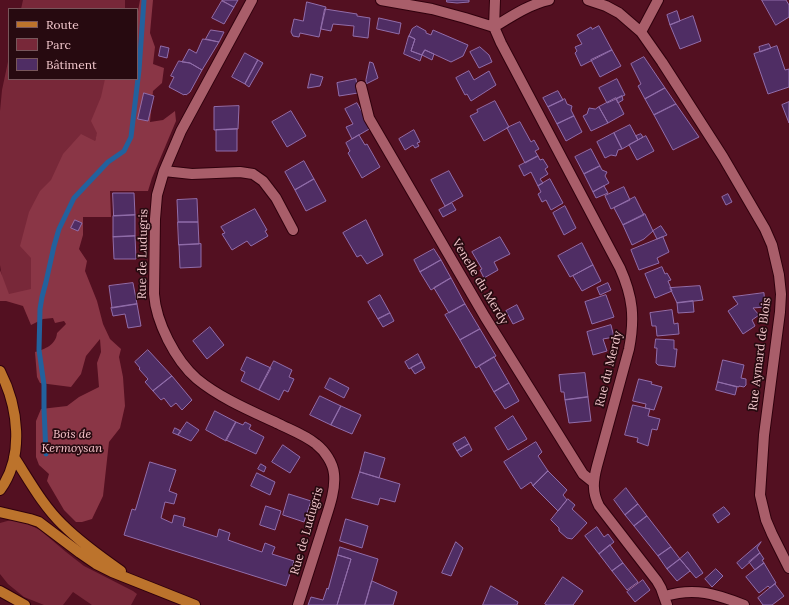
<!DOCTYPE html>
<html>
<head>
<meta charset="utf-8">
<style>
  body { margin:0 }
  #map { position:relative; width:789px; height:605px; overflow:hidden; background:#531021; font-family:Lora,serif }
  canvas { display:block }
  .legend { position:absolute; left:8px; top:8px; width:130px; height:72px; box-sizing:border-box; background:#270a10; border:1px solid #78565b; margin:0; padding:5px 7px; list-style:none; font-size:12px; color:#f2c7cc }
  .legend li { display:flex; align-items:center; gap:8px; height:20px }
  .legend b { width:20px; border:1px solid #78565b }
</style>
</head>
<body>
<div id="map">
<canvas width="789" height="605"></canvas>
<ul class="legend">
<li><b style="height:5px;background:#bc732c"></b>Route</li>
<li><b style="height:11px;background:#782839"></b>Parc</li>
<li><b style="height:11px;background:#4f2d64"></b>Bâtiment</li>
</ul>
</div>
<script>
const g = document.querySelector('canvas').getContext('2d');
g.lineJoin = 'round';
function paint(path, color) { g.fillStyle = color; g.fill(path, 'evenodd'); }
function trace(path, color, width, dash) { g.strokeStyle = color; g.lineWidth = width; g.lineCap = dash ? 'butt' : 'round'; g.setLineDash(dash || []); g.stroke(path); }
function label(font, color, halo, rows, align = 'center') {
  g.font = font + ' Lora,serif'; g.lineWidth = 3.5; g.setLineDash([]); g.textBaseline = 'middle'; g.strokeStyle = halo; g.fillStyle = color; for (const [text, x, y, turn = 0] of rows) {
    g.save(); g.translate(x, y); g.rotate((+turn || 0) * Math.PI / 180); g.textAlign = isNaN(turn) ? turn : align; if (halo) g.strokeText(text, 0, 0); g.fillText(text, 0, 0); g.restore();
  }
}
const green = new Path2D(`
  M23 0H125V9H21Z
  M9 57V79H117L35 309 5 297 0 265V111L2 90Z
  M11 520 26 523 40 530 66 552 84 566 133 591 137 594 131 605H92L73 592 63 605H44L24 597 8 584 0 574V523Z`);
const forest = new Path2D(`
  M140 0H153L150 33 155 47 153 64 164 68 162 83 153 91 150 122 163 120 175 111 176 121 152 178 148 191H110L111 217H83V235L79 249 87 261 85 271 97 301 103 324 110 339 121 349 119 357 123 377 125 406 120 428 109 442 103 496 92 519 82 522H76L64 510 47 481 49 474 39 465 36 457V421L41 409 67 406 79 397 99 387 97 363 101 352 100 339 86 356 81 374 71 387 40 383 37 377 35 352C45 349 56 345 57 333L66 324 64 321 55 323 53 318 43 319 31 325 23 306 6 301H0V270L9 294 31 289V258L20 246 29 212 40 191 51 180 63 154 81 134 95 141 97 133 91 121 101 97 105 79H137V17Z`);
const stream = new Path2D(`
  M46 454 44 409V385L39 350 40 309 42 297 46 282 54 246 59 229 74 198 108 162 124 151 131 137 139 70 144 0`);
const building = new Path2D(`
  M222 0H238L234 7Z
  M447 0H469V2L457 3 447 2Z
  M762 0H786L789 5V17L776 25Z
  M222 1 234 7 224 24 212 18Z
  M307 2 326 7 319 37 300 33 299 37 293 36 291 32 294 19 303 21Z
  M325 9 357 14V16L370 18 368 38 353 36 354 26 333 24 331 31 321 29Z
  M677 11 680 21 670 25 667 15Z
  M693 16 701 41 680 49 670 25Z
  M379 18 401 23 399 34 377 29Z
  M417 26 426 31V33L431 35 433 30 468 45 463 56 451 62 425 50 422 55 411 51 415 39 409 36 412 29Z
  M599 26 612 50 581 66 575 53 577 51 575 47 582 44 577 35 591 27 592 29Z
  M211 30 224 32 219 42 206 39Z
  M409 36 415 39 411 51 422 55 420 61 404 54Z
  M203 39 219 42 202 70 190 63 182 62 189 49 196 53Z
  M769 44 771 48 760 52 759 47Z
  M161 46 169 48 167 58 159 56Z
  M777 46 785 70 789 69V87L768 94 754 54Z
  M480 47 489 55 492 62 479 68 470 52Z
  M425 50 434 54 432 60 422 55Z
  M612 50 621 66 600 77 591 60Z
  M245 53 258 60 245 84 232 77Z
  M644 57 665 88 645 99 638 86 641 84 631 64Z
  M258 60 263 63 249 87 245 84Z
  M179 61 190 63 202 70 190 92 186 95 185 94 184 95 169 87 174 77 171 76Z
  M370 62 373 63 378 78 366 84V80Z
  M469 71 474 80 489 71 496 85 471 101 467 94 465 95 456 78Z
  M311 74 323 77 320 86 308 88Z
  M356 79 358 93 339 96 337 83Z
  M617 79 625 95 607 103 599 88Z
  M665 88 676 104 654 115 645 99Z
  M558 91 563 100 548 107 543 98Z
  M144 93 154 96 148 121 138 119Z
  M622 96 623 100 618 103 616 99Z
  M616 98 624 114 608 123 599 107Z
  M565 99 567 104 572 106 571 110 574 116 557 124 548 107Z
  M495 101 509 127 484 141 470 116 478 112 477 110Z
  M789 102V123L782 105Z
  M357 103 371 128 352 139 346 127 353 124 345 109Z
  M676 104 699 137 673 150 654 115Z
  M239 106 238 129 214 130V107Z
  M599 107 608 123 591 131 583 116 587 114 589 108 595 109Z
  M291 111 306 136 287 147 272 122Z
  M574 116 582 132 566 141 557 124Z
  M520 122 531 142 534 140 539 149 535 151 538 156 525 163 507 128Z
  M630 125 638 140 622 149 614 133Z
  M237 129V151H216V130Z
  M414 130 420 142 417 143 419 146 415 148 413 145 405 150 399 139Z
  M614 133 622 149 618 150 616 156 611 155 605 158 597 142Z
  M641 134 643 137 638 140 636 136Z
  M359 135 365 145 367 144 380 167 362 178 348 153 350 151 346 143Z
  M646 136 654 151 637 160 629 145Z
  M591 149 600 166 584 174 575 157Z
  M538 156 540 160 543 159 548 167 545 169 548 174 540 179 543 183 538 186 531 172 524 176 519 166Z
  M304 161 314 179 295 190 285 172Z
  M600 166 602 170 607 172 605 176 609 183 593 192 584 174Z
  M449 171 463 196 445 206 431 180Z
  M314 179 326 201 306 211 295 190Z
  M550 179 563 203 551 210 546 200 542 202 538 194 541 192 538 186Z
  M604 186 608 193 596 198 593 192Z
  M624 187 630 200 611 209 605 196Z
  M113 193H134L135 215 114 216Z
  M728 194 732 202 726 205 722 197Z
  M635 197 644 215 623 225 614 208Z
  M197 199 198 222H178L177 200Z
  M452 203 456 210 443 217 439 210Z
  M565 206 576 228 564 235 553 213Z
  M255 209 267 230 265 231 268 236 251 246 247 241 232 250 222 234 225 233 221 227Z
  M645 214 653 231 644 239 632 245 623 225Z
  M135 215V236L113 237V216Z
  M75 220 82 223 78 231 71 228Z
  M366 220 383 255 367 264 361 255 357 257 343 233Z
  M178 222H198L199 244 179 245Z
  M661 226 667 235 657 239 653 231Z
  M135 236 136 259H114L113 237Z
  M500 237 510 254 494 262 498 270 484 278 480 270 482 269 472 252Z
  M663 237 669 252 657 258 659 263 639 270 631 250Z
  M582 243 593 265 570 277 558 256Z
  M201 244V267L180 268 179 245Z
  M434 249 441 260 420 272 414 260Z
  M441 260 451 278 431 290 420 272Z
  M593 265 601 281 582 291 573 276Z
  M662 267 665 274 667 273 671 280 668 281 672 291 655 298 645 274Z
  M451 278 465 304 449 313 434 288Z
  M133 283 137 304 112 308 109 286Z
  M608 283 611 290 600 295 597 288Z
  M700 286 703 300 677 303 670 288Z
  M764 293 765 307 753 308 759 315 752 320 755 326 743 334 728 311 738 304 733 297Z
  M380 295 390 313 378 319 368 302Z
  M606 295 614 317 592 324 585 302Z
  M693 301 694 312 678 313 677 303Z
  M137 304 141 326 128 328 125 314 113 316 111 308Z
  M465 304 480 329 460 340 445 315Z
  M517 305 524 319 513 324 506 311Z
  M672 310 674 324 678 323 679 334 657 336 656 326H652L650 313Z
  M390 313 394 321 383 327 378 319Z
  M611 325 614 337 603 339 607 351 593 355 587 332Z
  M210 327 224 345 207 359 193 341Z
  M480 329 496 356 476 368 460 340Z
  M656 339 674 340V349H677L675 367 658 365 656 363 657 348H655Z
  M148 350 172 376 153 391 145 382 148 379 139 369 140 368 135 362Z
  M418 354 422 362 409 369 405 362Z
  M247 357 271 368 259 390 241 381 245 372 241 370Z
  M494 357 509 383 494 392 479 366Z
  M723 360 744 365 741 378 746 379V385L744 387 739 386V387L718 382Z
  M274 361 292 370 289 377 294 379 288 392 284 390 279 400 259 390Z
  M422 362 425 368 415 374 411 368Z
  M585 373 588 397 565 400 564 392H561L559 375Z
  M172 376 192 400 182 410 176 403 171 407 164 398 161 400 153 391Z
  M330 378 349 388 344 398 325 388Z
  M639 379 652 382 651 384 662 387 654 410 645 408 646 404 633 401Z
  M718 382 737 387 735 395 716 390Z
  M509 383 519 401 505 409 494 392Z
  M320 396 341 406 331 425 310 415Z
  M588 397 591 421 569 423 565 400Z
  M633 405 650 409 648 416 660 419 657 430 652 429 648 446 637 442 638 438 625 435Z
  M341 406 361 415 352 434 331 425Z
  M215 411 236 422 226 441 206 430Z
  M513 416 527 439 508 450 495 428Z
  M187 422 199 430 191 441 178 435Z
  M236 422 243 425 245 422 251 425 249 429 264 437 256 454 226 440Z
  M175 428 181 431 178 435 173 433Z
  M465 437 469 444 457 451 453 444Z
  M536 442 542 452 538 456 548 471 533 486 531 482 521 489 504 462Z
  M469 444 472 450 461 457 457 451Z
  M283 445 300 457 290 473 272 462Z
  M365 452 385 458 379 478 360 472Z
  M150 462 176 470 169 491 177 494 174 504 165 502 161 518 172 523 174 515 185 518 183 526 217 537 219 529 230 533 228 540 262 552 265 543 275 547 272 554 294 561 286 586 124 535 132 509 135 510Z
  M261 464 266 467 264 472 258 469Z
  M548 471 567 490 563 495 567 500 558 511 533 486Z
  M360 472 400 484 395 502 380 498 378 505 352 498Z
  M257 473 275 482 270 495 251 486Z
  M626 488 638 504 625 515 614 500Z
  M289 494 311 501 304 522 283 515Z
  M568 499 575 505 572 509 587 523 572 539 567 538 559 531V528L551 520Z
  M638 504 647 516 634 526 625 515Z
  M266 506 281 511 275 530 260 525Z
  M724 507 730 514 718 523 713 515Z
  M647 516 671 547 658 556 634 526Z
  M346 519 368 526 362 548 340 541Z
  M597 527 604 537 608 534 614 542 599 554 585 536Z
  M456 542 463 548 451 576 442 573Z
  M761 542 757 548 760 553 742 569 737 563Z
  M610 545 623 563 612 571 599 554Z
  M340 547 378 559 365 605H337L351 559 338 555Z
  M671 547 680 559 667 569 658 556Z
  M688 552 703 573 696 578 680 559Z
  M760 553 764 559 762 560 764 563 755 570 749 562Z
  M338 555 351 559 337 605H308L311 597 323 600 327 588 328 589Z
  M680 559 690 571 677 581 667 569Z
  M623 563 638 582 627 590 612 571Z
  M764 563 776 583 770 588 768 586 759 593 746 577Z
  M716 569 723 576 712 587 705 579Z
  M563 577 583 591 573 605H547L545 604Z
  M643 580 650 590 635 602 627 592Z
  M372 581 397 592 393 605H365Z
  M775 584 784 596 772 605H763L758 598Z
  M491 586 518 602 517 605H483Z`);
const minor = new Path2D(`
  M252 0 181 131 164 171 157 195 155 219 154 294C156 322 175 360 197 379 220 398 251 411 279 424 291 430 305 435 316 444 325 451 333 463 334 474 336 492 327 513 322 530 314 555 306 580 298 605
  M381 0 432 9 465 18 494 27
  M495 0 494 27 501 43 620 268C633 297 635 318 629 349L597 466C593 481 592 492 599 506L657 581 661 588 667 605
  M588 0 606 6 619 13 641 32 662 62 723 157 765 229 772 245 779 275 781 294 780 312 764 435 760 495 766 520 772 534 789 568
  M494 27C512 16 528 5 549 0
  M641 32 658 0
  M361 86 369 118 485 317 583 474 593 482
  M164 171 192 174 240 172 253 174 263 181 276 198 293 230
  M665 596C695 587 716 594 744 605`);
const major = new Path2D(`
  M0 371C18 406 25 456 0 490
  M14 457C29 480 43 506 63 525 80 542 101 557 121 571
  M0 512 30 519 39 522 80 553 96 564 112 572 195 605
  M0 591 25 605`);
const streetNames = [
  ["Rue de Ludugris",143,254,-89],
  ["Venelle du Merdy",480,282,59],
  ["Rue Aymard de Blois",760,354,-83],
  ["Rue du Merdy",609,369,-76],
  ["Rue de Ludugris",307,531,-74]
];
const parkNames = [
  ["Bois de",72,435],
  ["Kermoysan",72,449]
];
paint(green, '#782839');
paint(forest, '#8a3646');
trace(stream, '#22619d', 5);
paint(building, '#4f2d64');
trace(building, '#916daa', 1);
trace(minor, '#30000d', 12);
trace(major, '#30000d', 12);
trace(minor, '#a95e6a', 10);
trace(major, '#bc732c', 10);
label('12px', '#f2c7cc', '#270a10', streetNames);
label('italic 12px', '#f7c4ca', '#270a10', parkNames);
</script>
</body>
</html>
